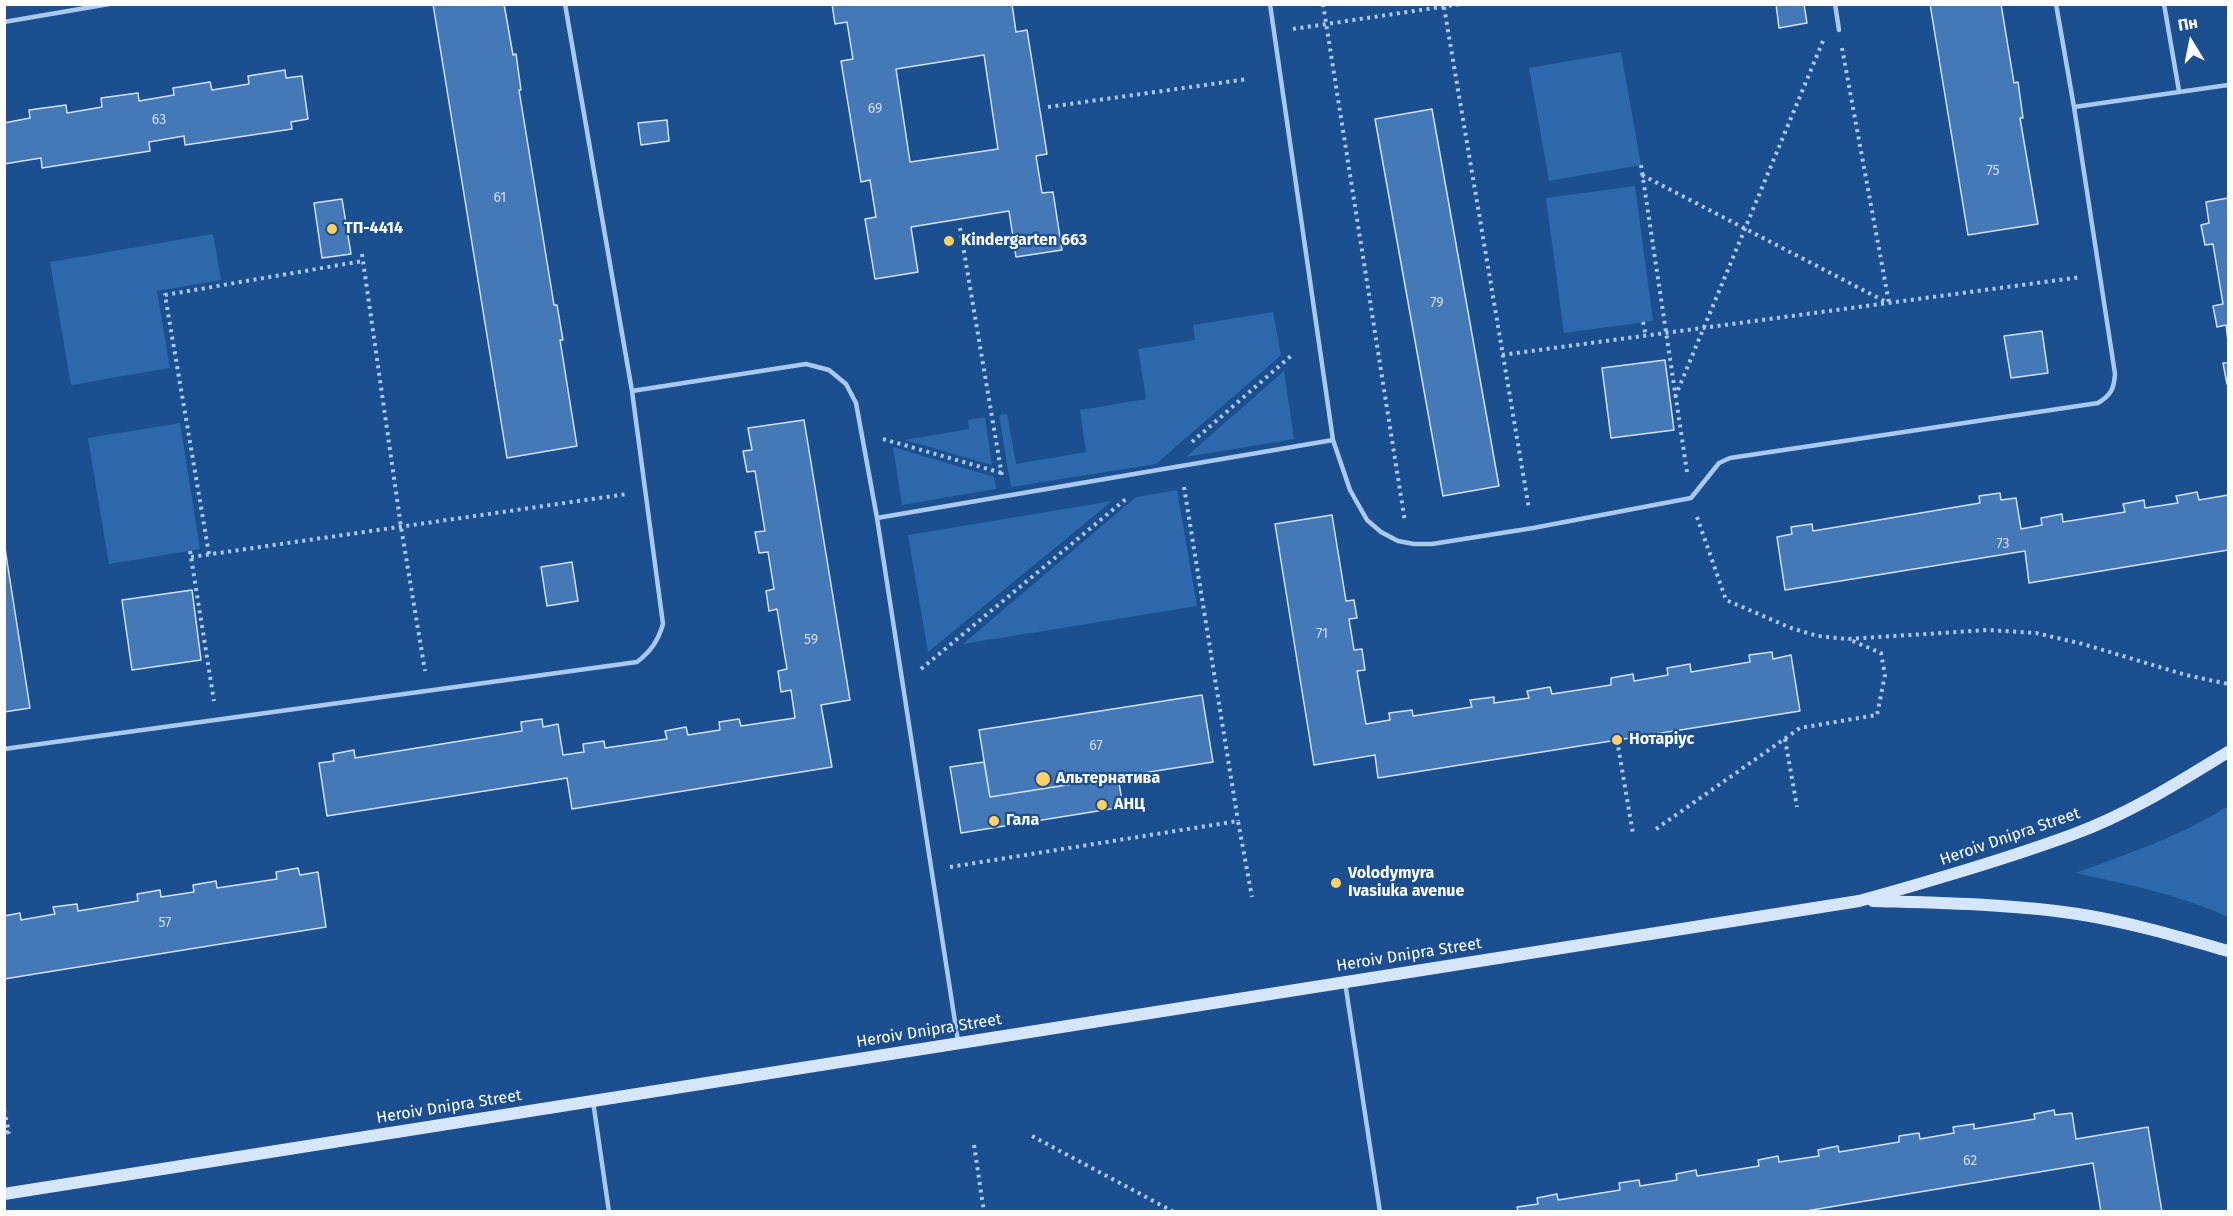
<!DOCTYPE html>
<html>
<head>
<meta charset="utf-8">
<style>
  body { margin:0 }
  #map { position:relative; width:2233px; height:1216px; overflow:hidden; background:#1b4f8f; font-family:"Fira Sans",sans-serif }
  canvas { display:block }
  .frame { position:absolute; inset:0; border:6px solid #fff; pointer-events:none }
  .north { position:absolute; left:2161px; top:12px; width:60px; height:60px; -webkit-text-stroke:4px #1b4f8f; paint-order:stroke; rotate:350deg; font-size:16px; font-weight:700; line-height:24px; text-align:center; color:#fff }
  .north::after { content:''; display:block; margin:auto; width:21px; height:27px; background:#fff; clip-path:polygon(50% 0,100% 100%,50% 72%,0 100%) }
</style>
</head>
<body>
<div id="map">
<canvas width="2233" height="1216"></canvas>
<div class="frame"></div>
<div class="north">Пн</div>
</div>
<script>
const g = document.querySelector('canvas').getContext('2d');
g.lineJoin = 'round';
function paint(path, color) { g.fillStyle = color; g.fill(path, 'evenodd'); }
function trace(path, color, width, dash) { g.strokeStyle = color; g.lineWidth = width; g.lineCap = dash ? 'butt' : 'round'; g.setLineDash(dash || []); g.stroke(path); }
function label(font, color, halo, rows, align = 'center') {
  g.font = font + ' "Fira Sans",sans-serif'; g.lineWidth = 4.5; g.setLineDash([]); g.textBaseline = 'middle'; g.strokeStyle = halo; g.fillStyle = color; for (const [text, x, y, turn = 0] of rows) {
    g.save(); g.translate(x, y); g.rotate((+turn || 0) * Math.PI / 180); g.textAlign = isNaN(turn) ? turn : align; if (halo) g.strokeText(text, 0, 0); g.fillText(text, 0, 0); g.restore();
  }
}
const green = new Path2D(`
  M1621 52 1641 165 1549 181 1529 68Z
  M1635 186 1653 321 1564 333 1546 198Z
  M213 234 221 280 157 291 170 368 71 385 50 262Z
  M1273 312 1281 355 1156 464 1011 487 999 415 1007 414 1016 464 1086 452 1080 410 1146 399 1138 349 1195 340 1193 325Z
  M1284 371 1294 439 1186 457Z
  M985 417 992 465 905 440 969 429 968 420Z
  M180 423 200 549 109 564 88 438Z
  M893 447 994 477 996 489 902 505Z
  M1177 490 1197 606 963 644 1136 497Z
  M1112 501 928 652 908 535Z
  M2228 806V917C2180 895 2128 884 2075 873 2128 854 2181 836 2228 806Z`);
const building = new Path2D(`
  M433 4H504L513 55 516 54 521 90H519L554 305H557L563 340H560L577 446 507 458Z
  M832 4H1012L1016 32 1027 30 1047 154 1036 156 1042 193 1053 192 1062 250 1016 257 1009 211 911 227 918 272 875 279 865 219 876 217 870 180 861 182 841 61 853 59 847 22 835 24ZM984 55 998 149 910 162 896 69Z
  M1776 4H1804L1807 23 1779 28Z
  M1930 4H2001L2014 83 2018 82 2023 118H2020L2038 224 1968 235Z
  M285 70 286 78 302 76 308 119 291 122 292 129 185 145 184 136 149 142 150 151 42 168 41 158 4 164V123L30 118 29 110 66 105 67 113 102 107 101 98 138 93 139 101 174 95 173 88 210 82 212 90 249 84 248 76Z
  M1432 109 1499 486 1443 496 1375 119Z
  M667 120 669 141 641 145 638 123Z
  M2228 198V341L2226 325 2217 327 2213 306 2223 304 2213 244 2205 245 2201 225 2209 223 2206 202Z
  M342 199 351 254 322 258 314 203Z
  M2042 331 2048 373 2011 378 2004 336Z
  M1665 360 1674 430 1611 438 1602 368Z
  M2223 363H2228V384H2227Z
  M804 420 850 700 821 705 832 767 572 809 567 778 327 816 319 763 334 761 333 754 354 750 355 758 522 731 521 722 542 719 543 727 558 724 563 755 584 752 583 744 604 741 605 748 667 739 665 731 686 727 688 735 720 730 719 722 739 719 741 726 795 718 791 690 781 692 778 671 787 669 777 609 769 611 766 591 774 589 768 552 759 553 755 532 765 531 755 471 747 472 743 451 752 450 748 428Z
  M2197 492 2199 500 2228 495V550L2029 583 2025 551 1785 590 1777 537 1792 534 1791 527 1812 524 1813 531 1980 503 1979 496 2000 493 2001 500 2016 498 2021 529 2042 525 2041 518 2062 514 2063 522 2125 512 2123 504 2144 500 2145 508 2178 503 2176 496Z
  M1332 515 1346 601 1354 600 1357 618 1349 619 1354 650 1362 649 1365 670 1357 671 1366 724 1390 720 1389 713 1412 710 1413 716 1472 707 1470 700 1494 697V703L1529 698 1527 691 1550 687 1552 694 1611 685V678L1633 674 1634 681 1668 675 1667 668 1690 664 1691 672 1750 662 1749 655 1772 652 1773 659 1791 655 1800 711 1378 778 1375 755 1314 765 1275 524Z
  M4 542 30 708 4 712Z
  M572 562 578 601 547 606 541 567Z
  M192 590 201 660 132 670 122 600Z
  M1202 695 1213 762 990 797 979 730Z
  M984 762 990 797 1118 777 1123 807 961 833 950 767Z
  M298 868 300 875 318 872 326 927 4 979V916L20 913 21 920 55 914 53 907 77 904 78 911 138 901 137 894 160 890 161 897 194 892 193 885 216 881 217 888 277 879 276 872Z
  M2054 1110 2055 1115 2072 1113 2076 1139 2148 1127 2162 1212H2101L2093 1163 1800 1212H1518L1517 1207 1538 1204 1537 1198 1557 1194 1558 1200 1620 1190 1619 1183 1639 1180 1640 1186 1677 1180 1676 1174 1696 1170 1697 1176 1759 1166 1758 1160 1778 1156 1779 1162 1819 1156 1818 1150 1838 1146 1839 1152 1899 1142V1136L1919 1133 1920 1139 1954 1133 1953 1127 1974 1124V1129L2035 1119 2034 1114Z`);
const path = new Path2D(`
  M1323 4 1405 522
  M1444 7 1529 509
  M1293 29 1461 4
  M1842 48 1889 303
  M1048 107 1248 79
  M1641 165 1687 472
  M1642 175 1888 303
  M960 228 1002 476
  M362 254 401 527 425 671
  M1643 322 1646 336
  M1502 355 2081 277
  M1675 397 1823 41
  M883 439 1002 473
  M1192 442 1292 355
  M1184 487 1238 821
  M1697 517 1726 600 1791 628 1818 636 1847 639 1988 630 2036 633 2083 644 2186 675 2228 684
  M190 551 214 701
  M209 554 165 295 363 261
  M191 557 627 494
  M921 669 1127 498
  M1785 739 1797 807
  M1617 740 1633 834
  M1656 829 1800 728 1877 715 1885 675 1881 653 1848 639
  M950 867 1238 821 1252 897
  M4 1110 9 1132 4 1133
  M1032 1136 1174 1212
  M974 1145 984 1212`);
const service = new Path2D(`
  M565 4 632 391 806 364 829 370 846 384 856 403 877 518 958 1041
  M1270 4 1333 440 1350 490 1367 520 1381 532 1398 541 1414 544H1432L1533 528 1691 498 1719 463 1730 458 2098 403C2111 395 2114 389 2115 374L2074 107 2228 85
  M1835 4 1839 30
  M2056 4 2074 107
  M2164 4 2179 91
  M4 22 109 4
  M877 518 1333 440
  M4 749 637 662C651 651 658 641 663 624L632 391
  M1345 982 1380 1212
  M593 1101 609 1212`);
const secondary = new Path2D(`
  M1873 901C1941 903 2010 904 2078 914 2129 922 2179 937 2228 951
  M4 1194 1859 901C1931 881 2004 860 2074 834 2129 814 2179 782 2228 752`);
const markers = [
  [332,229,6,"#ffd166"],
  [949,241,6,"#ffd166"],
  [1617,740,6,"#ffd166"],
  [1043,779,8,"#ffd166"],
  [1102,805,6,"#ffd166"],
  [994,821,6,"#ffd166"],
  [1336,883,6,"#ffd166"]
];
const numberNames = [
  ["69",875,109],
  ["63",159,120],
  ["75",1993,171],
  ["61",500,198],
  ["79",1437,303],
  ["73",2003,544],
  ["71",1322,634],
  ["59",811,640],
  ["67",1096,746],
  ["57",165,923],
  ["62",1970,1161]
];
const poiNames = [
  ["ТП-4414",344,229],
  ["Kindergarten 663",961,241],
  ["Нотаріус",1629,740],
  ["Альтернатива",1056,779],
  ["АНЦ",1114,805],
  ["Гала",1006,821],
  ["Volodymyra",1348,874],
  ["Ivasiuka avenue",1348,892]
];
const streetNames = [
  ["Heroiv Dnipra Street",2010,837,-19],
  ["Heroiv Dnipra Street",1409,955,-9],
  ["Heroiv Dnipra Street",929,1031,-9],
  ["Heroiv Dnipra Street",449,1107,-9]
];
paint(green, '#2e69ad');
paint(building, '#4478b7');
trace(building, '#cfe3fa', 1.5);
trace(path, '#a9c9ee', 4, [3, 4.5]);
trace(service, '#a9c9ee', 4.5);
trace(secondary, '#d6e6fa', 12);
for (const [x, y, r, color] of markers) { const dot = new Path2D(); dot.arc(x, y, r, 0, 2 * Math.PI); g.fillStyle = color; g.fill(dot); trace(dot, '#1b4f8f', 2); }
label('14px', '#d0dded', null, numberNames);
label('bold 16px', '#fff', '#1b4f8f', poiNames, 'left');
label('16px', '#fff', '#1b4f8f', streetNames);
</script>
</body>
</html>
